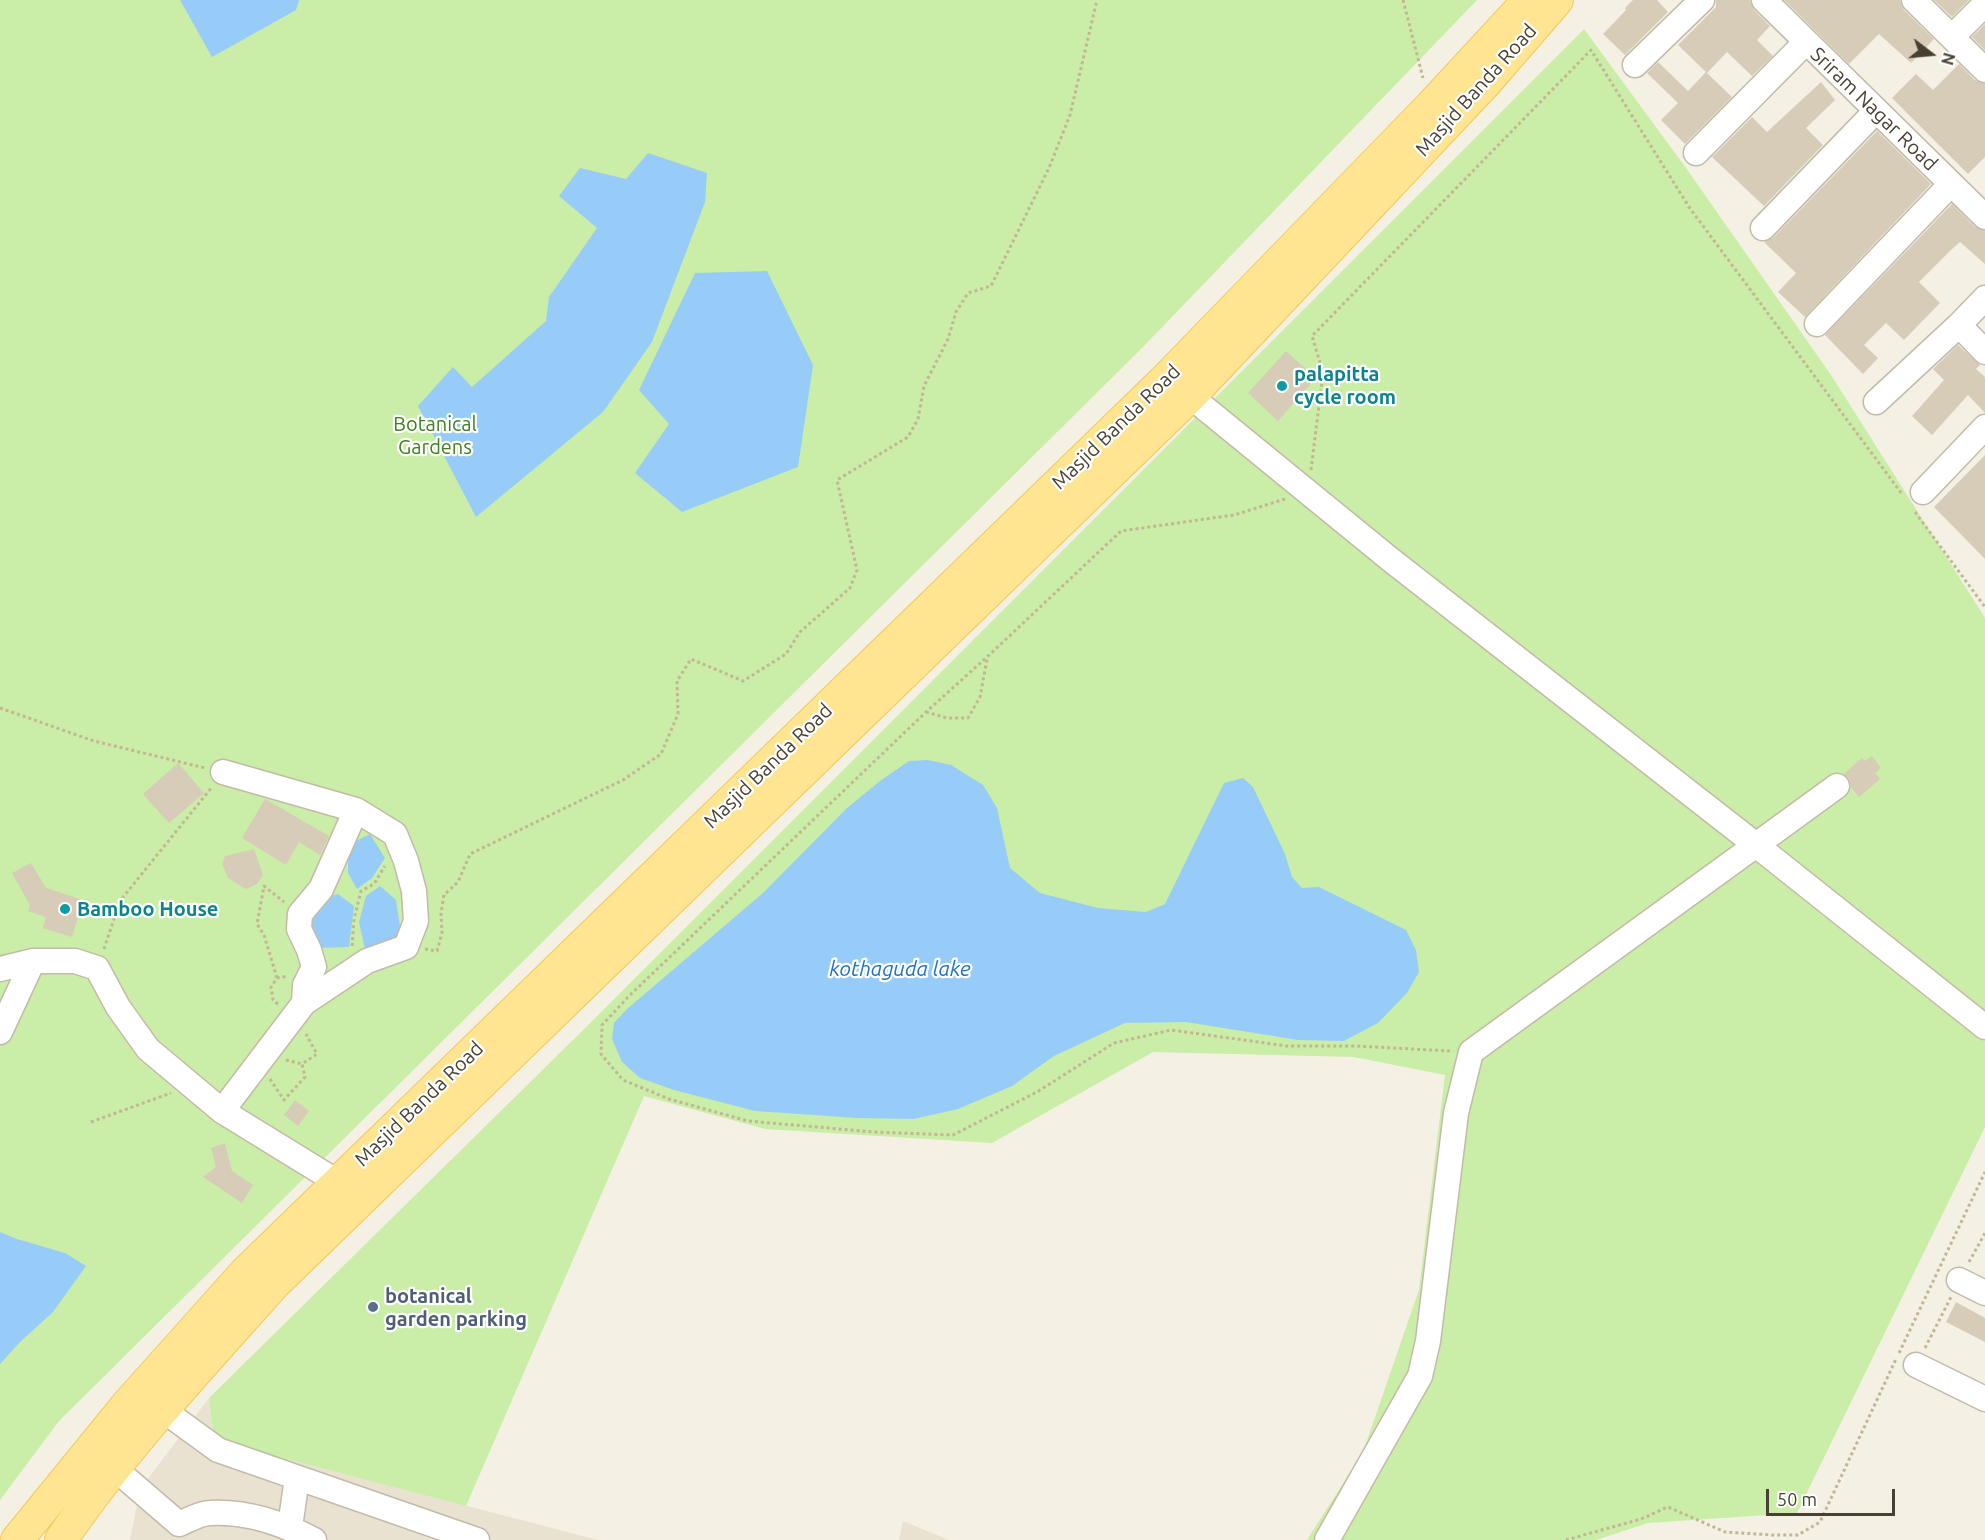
<!DOCTYPE html>
<html>
<head>
<meta charset="utf-8">
<style>
  body { margin:0 }
  #map { position:relative; width:1985px; height:1540px; overflow:hidden; background:#f4f0e4; font-family:Ubuntu,sans-serif }
  canvas { display:block }
  .north { position:absolute; left:1901px; top:24px; width:60px; height:60px; -webkit-text-stroke:4px #fff; paint-order:stroke; rotate:106deg; font-size:16px; font-weight:700; line-height:24px; text-align:center; color:#474033 }
  .north::after { content:''; display:block; margin:auto; width:21px; height:27px; background:#474033; clip-path:polygon(50% 0,100% 100%,50% 72%,0 100%) }
  .scale { position:absolute; left:1766px; top:1489px; width:129px; height:27px; box-sizing:border-box; border:3px solid #474033; border-top:0; padding-left:8px; font-size:18px; line-height:21px; white-space:nowrap; color:#474033; -webkit-text-stroke:4px #fff; paint-order:stroke }
</style>
</head>
<body>
<div id="map">
<canvas width="1985" height="1540"></canvas>
<div class="north">N</div>
<div class="scale">50 m</div>
</div>
<script>
const g = document.querySelector('canvas').getContext('2d');
g.lineJoin = 'round';
function paint(path, color) { g.fillStyle = color; g.fill(path, 'evenodd'); }
function trace(path, color, width, dash) { g.strokeStyle = color; g.lineWidth = width; g.lineCap = dash ? 'butt' : 'round'; g.setLineDash(dash || []); g.stroke(path); }
function label(font, color, halo, rows, align = 'center') {
  g.font = font + ' Ubuntu,sans-serif'; g.lineWidth = 4.5; g.setLineDash([]); g.textBaseline = 'middle'; g.strokeStyle = halo; g.fillStyle = color; for (const [text, x, y, turn = 0] of rows) {
    g.save(); g.translate(x, y); g.rotate((+turn || 0) * Math.PI / 180); g.textAlign = isNaN(turn) ? turn : align; if (halo) g.strokeText(text, 0, 0); g.fillText(text, 0, 0); g.restore();
  }
}
const residential = new Path2D(`
  M209 1398 214 1440 598 1540H130L140 1489Z
  M903 1521 949 1540H899Z`);
const green = new Path2D(`
  M0 0H1477L1142 348 59 1421 0 1500Z
  M1584 29 1686 168 1831 375 1985 618V1127L1797 1513 1648 1523 1596 1540H1307L1363 1452 1419 1290 1445 1075 1354 1057 1153 1052 992 1143 765 1129 644 1096 466 1506 214 1440 209 1398 573 1040Z`);
const water = new Path2D(`
  M180 0H299L296 10 212 57Z
  M648 153 707 173 705 202 652 342 603 412 476 517 418 406 453 367 472 387 546 321 549 297 597 228 559 196 580 168 626 179Z
  M767 271 813 365 798 467 682 512 635 473 669 424 639 390 695 273Z
  M928 760 951 765 983 785 997 808 1010 868 1040 893 1098 908 1146 912 1165 904 1224 783 1243 778 1253 787 1285 854 1292 877 1302 888 1319 887 1406 930 1416 950 1419 972 1407 993 1378 1023 1344 1041 1298 1040 1186 1022 1125 1023 1054 1056 1012 1086 958 1109 914 1119 857 1118 755 1111 674 1090 640 1078 622 1062 612 1039 614 1023 627 1009 763 893 847 808 880 781 909 761Z
  M370 834 385 858 372 878 357 889 348 873V845Z
  M380 886 396 900 402 940 365 949 359 922 366 896Z
  M338 894 354 906 349 947 315 948 306 920 322 898Z
  M0 1232 17 1239 65 1253 86 1266 53 1312 20 1342 0 1364Z`);
const building = new Path2D(`
  M1633 0H1657L1668 12 1625 55 1603 34 1626 10 1625 8Z
  M1716 0H1750L1754 10 1770 26 1757 40 1773 56 1752 76 1727 52 1707 73 1732 97 1685 144 1661 120 1678 103 1647 73 1658 62 1688 91 1706 72 1678 45 1716 7Z
  M1784 0H1900L1904 10 1934 39 1911 63 1879 34 1849 64Z
  M1934 0H1969L1952 17Z
  M1985 24V50L1972 37Z
  M1959 64 1975 80 1985 84V157L1968 174 1892 98 1916 74 1933 90Z
  M1821 82 1835 100 1806 128 1823 145 1764 206 1712 157 1752 117 1767 132Z
  M1877 131 1931 184 1805 317 1778 292 1796 273 1764 242 1773 238Z
  M1952 204 1975 227 1985 231V264L1960 242 1951 250 1919 282 1940 303 1904 340 1886 323 1864 345 1878 358 1863 374 1825 335Z
  M1958 345 1980 365 1976 369 1985 377V413L1968 395 1932 435 1912 416 1944 380 1933 369Z
  M1286 351 1316 378 1278 421 1248 393Z
  M1985 455V559L1934 507Z
  M1872 756 1881 768 1875 773 1880 779 1859 797 1851 787 1849 778 1844 774 1862 758 1865 761Z
  M178 763 204 793 169 823 143 794Z
  M265 799 329 836 320 855 299 842 286 865 242 838Z
  M254 849 263 875 257 884 246 889 228 878 222 864 225 856Z
  M31 863 46 888 83 900 72 937 43 928 46 917 28 911 30 905 12 873Z
  M295 1100 309 1111 298 1126 284 1115Z
  M225 1143 232 1171 253 1185 242 1203 203 1177 216 1167 211 1148Z
  M1956 1302 1985 1318V1342L1946 1322Z`);
const path = new Path2D(`
  M1403 0 1423 78
  M1311 470 1323 373 1312 336 1591 50 1689 207 1902 494
  M1285 499 1234 515 1121 531 987 657 926 712 629 996 602 1025 601 1054 623 1080 669 1099 748 1121 874 1132 953 1135 1037 1092 1114 1043 1171 1030 1287 1046H1356L1450 1051
  M1915 512 1985 607
  M0 708 94 741 205 768
  M926 712 947 718H968L980 697 987 659
  M352 946 354 919 361 891 374 884 385 866
  M104 949 120 901 212 787
  M425 949 437 951 442 933 441 913 444 895 458 882 470 854 623 780 661 754 678 714 677 681 691 659 743 681 786 654 800 632 850 588 857 570 837 480 908 437 918 419 924 386 948 339 956 312 968 293 991 286 1049 168 1070 115 1097 0
  M277 978 264 935 257 924 264 886 284 902
  M278 1004 273 1000 271 987 277 978 288 976
  M286 1060 302 1064
  M270 1079 284 1100 305 1077 302 1064 317 1054 306 1034
  M91 1122 171 1093
  M1969 1262 1985 1233
  M1925 1348 1951 1297
  M1899 1353 1985 1172
  M1566 1540 1641 1519 1668 1507 1725 1532 1773 1535H1798L1820 1522 1896 1359`);
const minor = new Path2D(`
  M1764 0 1985 217
  M1914 0 1985 70
  M1952 37 1985 4
  M1635 65 1702 0
  M1696 153 1806 42
  M1763 228 1876 111
  M1817 324 1951 184
  M1959 325 1985 352
  M1190 396 1391 560 1756 845 1837 786
  M1876 402 1959 325 1985 298
  M1923 492 1985 427
  M0 969 33 961H75L97 968 118 1007 148 1049 222 1111 339 1183
  M304 1003 305 985 314 967 309 950 299 929 300 914 321 889 356 810
  M0 1032 33 961
  M222 1111 304 1003 367 961 406 947 416 921 414 891 406 861 395 834 356 810 223 772
  M1959 1280 1985 1293
  M1916 1365 1985 1399
  M163 1410 218 1450 477 1540
  M114 1468 179 1524
  M179 1524C189 1520 200 1513 210 1513 247 1511 282 1523 314 1540
  M290 1527 297 1478
  M1327 1540 1420 1376 1428 1341 1456 1113 1471 1052 1756 845 1985 1027`);
const major = new Path2D(`
  M17 1540 127 1405 245 1273 1164 381 1431 106 1529 0
  M61 1540C124 1448 201 1366 275 1283L1190 396 1486 82 1557 0`);
const markers = [
  [1282,386,6,"#0f9aa8"],
  [65,909,6,"#0f9aa8"],
  [373,1307,6,"#5c6f8a"]
];
const streetNames = [
  ["Masjid Banda Road",1476,90,-48],
  ["Sriram Nagar Road",1874,109,44],
  ["Masjid Banda Road",1116,427,-44],
  ["Masjid Banda Road",768,766,-44],
  ["Masjid Banda Road",419,1104,-44]
];
const cultureNames = [
  ["palapitta",1294,374],
  ["cycle room",1294,397],
  ["Bamboo House",77,909]
];
const parkNames = [
  ["Botanical",435,424],
  ["Gardens",435,447]
];
const serviceNames = [
  ["botanical",385,1296],
  ["garden parking",385,1319]
];
const waterNames = [
  ["kothaguda lake",900,969]
];
paint(residential, '#e9e2d1');
paint(green, '#caeda7');
paint(water, '#98ccf8');
paint(building, '#d7ccb8');
trace(minor, '#c3bba8', 27);
trace(major, '#f1ca55', 34);
trace(path, '#c4b695', 3, [3, 3]);
trace(minor, '#fff', 24);
trace(major, '#ffe592', 32);
for (const [x, y, r, color] of markers) { const dot = new Path2D(); dot.arc(x, y, r, 0, 2 * Math.PI); g.fillStyle = color; g.fill(dot); trace(dot, '#fff', 2); }
label('20px', '#474033', '#fff', streetNames);
label('bold 20px', '#0d838f', '#fff', cultureNames, 'left');
label('20px', '#3f7f20', '#fff', parkNames);
label('bold 20px', '#4e5e75', '#fff', serviceNames, 'left');
label('italic 21px', '#2173be', '#fff', waterNames);
</script>
</body>
</html>
